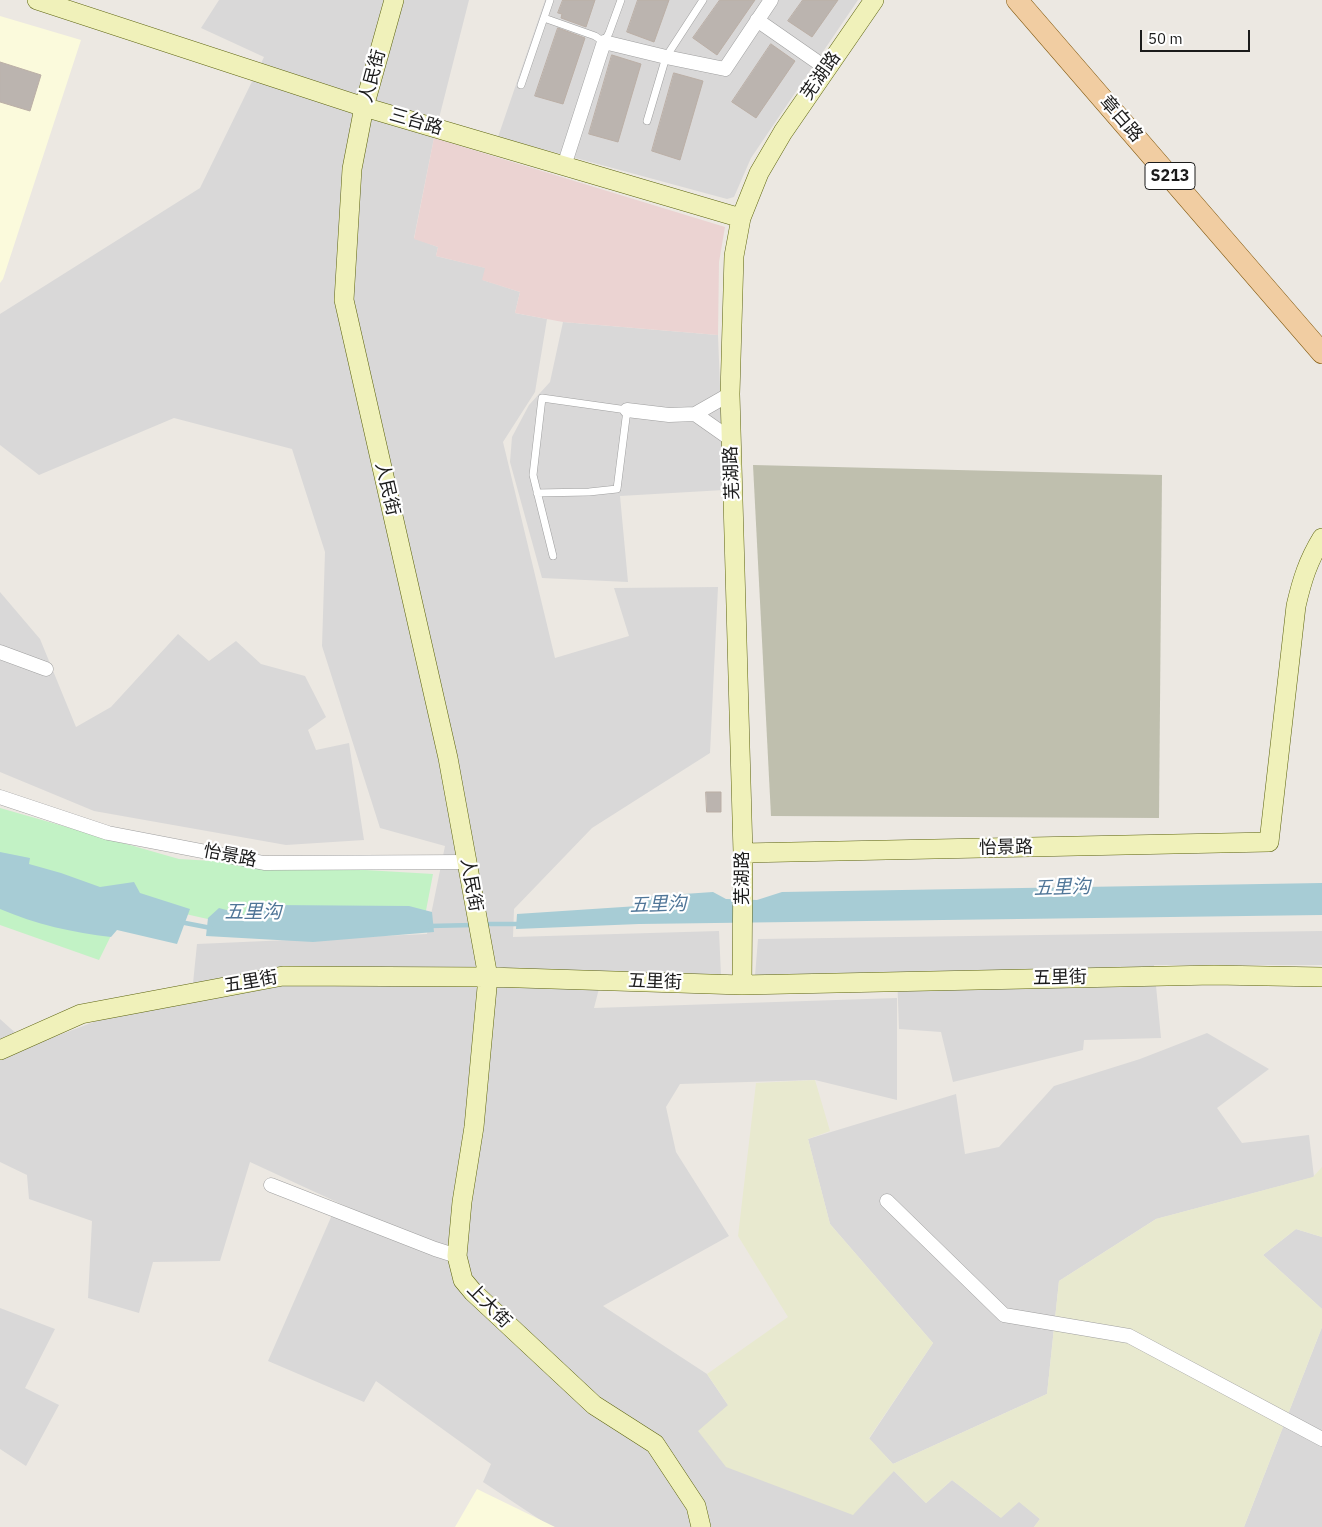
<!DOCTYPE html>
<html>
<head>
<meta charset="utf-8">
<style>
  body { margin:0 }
  #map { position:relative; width:1322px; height:1527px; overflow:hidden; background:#ece8e2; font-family:"IBM Plex Sans",sans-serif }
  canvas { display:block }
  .scale { position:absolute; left:1140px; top:30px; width:110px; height:22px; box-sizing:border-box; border:2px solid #1b1b1b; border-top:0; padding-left:6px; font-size:15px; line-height:18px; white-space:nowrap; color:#1b1b1b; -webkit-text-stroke:4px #fff; paint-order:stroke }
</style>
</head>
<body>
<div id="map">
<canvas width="1322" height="1527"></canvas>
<div class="scale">50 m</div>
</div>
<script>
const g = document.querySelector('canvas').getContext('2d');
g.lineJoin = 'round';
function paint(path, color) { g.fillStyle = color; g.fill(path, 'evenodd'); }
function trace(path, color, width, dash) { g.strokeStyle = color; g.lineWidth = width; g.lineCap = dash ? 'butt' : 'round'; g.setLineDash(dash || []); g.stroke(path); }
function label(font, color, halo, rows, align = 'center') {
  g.font = font + ' "IBM Plex Sans","Noto Sans SC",sans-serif'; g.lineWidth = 4.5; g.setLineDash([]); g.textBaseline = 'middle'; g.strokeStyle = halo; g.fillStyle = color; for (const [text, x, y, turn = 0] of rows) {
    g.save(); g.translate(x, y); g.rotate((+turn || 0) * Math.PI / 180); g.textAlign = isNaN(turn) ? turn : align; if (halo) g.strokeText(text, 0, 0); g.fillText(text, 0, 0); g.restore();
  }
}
const residential = new Path2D(`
  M219 0H469L434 138 414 238 438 247 436 256 486 268 483 280 520 292 515 313 547 319 535 392 503 442 555 658 629 636 614 588 718 587 710 753 592 828 514 909 513 937 719 931 721 975 602 977 594 1008 897 998V1100L815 1080 680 1084 666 1107 676 1152 729 1236 603 1306 707 1374 728 1405 894 1471 926 1503 952 1480 1000 1517 1019 1501 1040 1519 1034 1527H551L483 1482 491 1464 376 1381 364 1402 268 1361 332 1215 380 1222 250 1162 220 1261 153 1262 139 1313 88 1298 92 1221 29 1199 27 1175 0 1162V1019L30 1046 107 1017 191 1003 197 944 427 934 445 846 380 828 322 646 325 552 292 449 174 418 39 475 0 445V314L200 188 264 57 201 28Z
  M545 0H858L751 158 734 197 727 199 498 137Z
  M563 322 718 335 724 490 620 496 628 582 542 578 510 462 512 437 529 405 550 382Z
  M0 592 40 639 76 727 111 707 178 634 209 661 236 641 261 664 305 676 326 717 308 730 316 750 349 743 364 840 286 845 94 811 0 772Z
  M1322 931V965H1154L1161 1038 1084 1040 1083 1050 953 1082 941 1032 899 1029 897 972 755 976 758 939Z
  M1207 1033 1269 1069 1217 1108 1242 1143 1309 1135 1314 1177 1156 1219 1059 1281 1047 1394 893 1464 869 1439 933 1343 830 1224 808 1139 956 1094 965 1154 999 1147 1054 1086 1140 1059Z
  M1296 1229 1322 1237V1309L1263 1255Z
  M0 1308 55 1329 25 1388 59 1405 26 1466 0 1449Z
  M1322 1327V1527H1244Z`);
const commercial = new Path2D(`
  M434 138 725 227 719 262 718 335 563 322 515 313 520 292 482 280 485 268 436 256 438 247 414 239Z`);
const education = new Path2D(`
  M0 16 81 40 3 279 0 283Z
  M477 1489 555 1527H455Z`);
const construction = new Path2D(`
  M753 465 1162 475 1159 818 771 816Z`);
const farmland = new Path2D(`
  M815 1080 830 1131 808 1139 830 1224 933 1343 869 1438 893 1464 1047 1394 1059 1281 1156 1219 1313 1177 1322 1167V1237L1296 1229 1263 1255 1322 1309V1327L1244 1527H1034L1040 1519 1019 1502 1001 1518 952 1480 926 1503 894 1471 853 1515 726 1467 698 1431 728 1405 707 1374 788 1317 738 1236 756 1083Z`);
const park = new Path2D(`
  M0 808 179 859 433 874 424 921 221 922 128 901 99 960 0 925Z`);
const water = new Path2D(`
  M0 852 30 858 29 864 61 873 100 887 134 882 140 893 190 909 177 944 117 930 111 937C74 933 35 924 0 909Z
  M1322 883V915L639 924 516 929 517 914 638 906 640 897 713 892 726 899 757 900 782 892Z
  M272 905 409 906 432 912 434 932 313 942 206 936 208 918 219 908 249 916Z`);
const stream = new Path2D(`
  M180 922 211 928
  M484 924H521
  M429 926 474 925`);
const building = new Path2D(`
  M563 0H595L586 27 561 18 562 14 558 13Z
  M638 0H669L654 42 627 32Z
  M720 0H755L717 55 693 38Z
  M803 0H838L812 37 788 21Z
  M558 28 585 38 563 104 535 96Z
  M771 44 795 61 756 118 732 102Z
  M612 55 641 64 618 142 589 134Z
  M0 62 41 75 30 111 0 102Z
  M674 73 703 81 680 160 652 151Z
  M706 792H721V812H707Z`);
const lane = new Path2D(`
  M544 18 595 36 604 42 609 33 621 0
  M521 85 550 0
  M647 121 666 57 703 0
  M537 493 589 492 617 489 627 410 542 398 533 475 553 556`);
const street = new Path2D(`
  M757 20 826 68
  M564 166 604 42 666 57 725 69 771 0
  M730 394 695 414 732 440
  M627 410 669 415 695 414
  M0 652 46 669
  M0 797 108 833 264 863 467 862
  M271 1185 435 1249 457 1256
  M887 1201 1004 1315 1129 1336 1322 1439`);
const secondary = new Path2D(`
  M37 0 364 107 741 218
  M394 0 364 107 352 169 344 300 448 758 488 977 474 1127 462 1202 457 1256 463 1280 473 1292 594 1405 655 1444 696 1506 701 1527
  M743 853 1269 842 1296 606C1302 580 1308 561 1322 538
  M742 985 743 853 730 394 734 256 741 218 759 173 783 132 874 0
  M0 1050 81 1014 283 976 488 977 742 985 1214 975 1322 977`);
const primary = new Path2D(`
  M1017 0 1322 353`);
const shields = [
  [1170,176,50]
];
const shieldNames = [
  ["S213",1170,176]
];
const streetNames = [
  ["人民街",373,76,-75],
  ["芜湖路",821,76,-55],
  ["章白路",1121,119,49],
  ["三台路",416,122,16],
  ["芜湖路",732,473,-92],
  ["人民街",387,489,77],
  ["怡景路",1006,848,-1],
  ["怡景路",230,856,11],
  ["芜湖路",743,878,-90],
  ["人民街",471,885,80],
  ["五里街",1060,978,-1],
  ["五里街",251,982,-10],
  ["五里街",655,982,2],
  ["上大街",489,1306,45]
];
const waterNames = [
  ["五里沟",1062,888,-2],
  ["五里沟",658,905,-2],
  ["五里沟",253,913]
];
paint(residential, '#d9d8d8');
paint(commercial, '#ebd3d2');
paint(education, '#fbfadc');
paint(construction, '#bfbfae');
paint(farmland, '#e8e9cf');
paint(park, '#c2f2c5');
paint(water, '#a7ccd5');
trace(stream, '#a7ccd5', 4.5);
paint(building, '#bbb4af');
trace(building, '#bbafa6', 1);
trace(lane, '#9f9f9f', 8);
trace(street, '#9f9f9f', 15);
trace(secondary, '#5d6410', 20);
trace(primary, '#835a10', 22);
trace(lane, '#fff', 7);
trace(street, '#fff', 14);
trace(secondary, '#f0f1ba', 19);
trace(primary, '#f1cda2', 21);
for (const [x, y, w] of shields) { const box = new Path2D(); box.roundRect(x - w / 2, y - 13.5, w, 27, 4); g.fillStyle = '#fff'; g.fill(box); trace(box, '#1b1b1b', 1); }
label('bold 16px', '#1b1b1b', null, shieldNames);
label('18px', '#1b1b1b', '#fff', streetNames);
label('italic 19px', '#507698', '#fff', waterNames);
</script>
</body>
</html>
